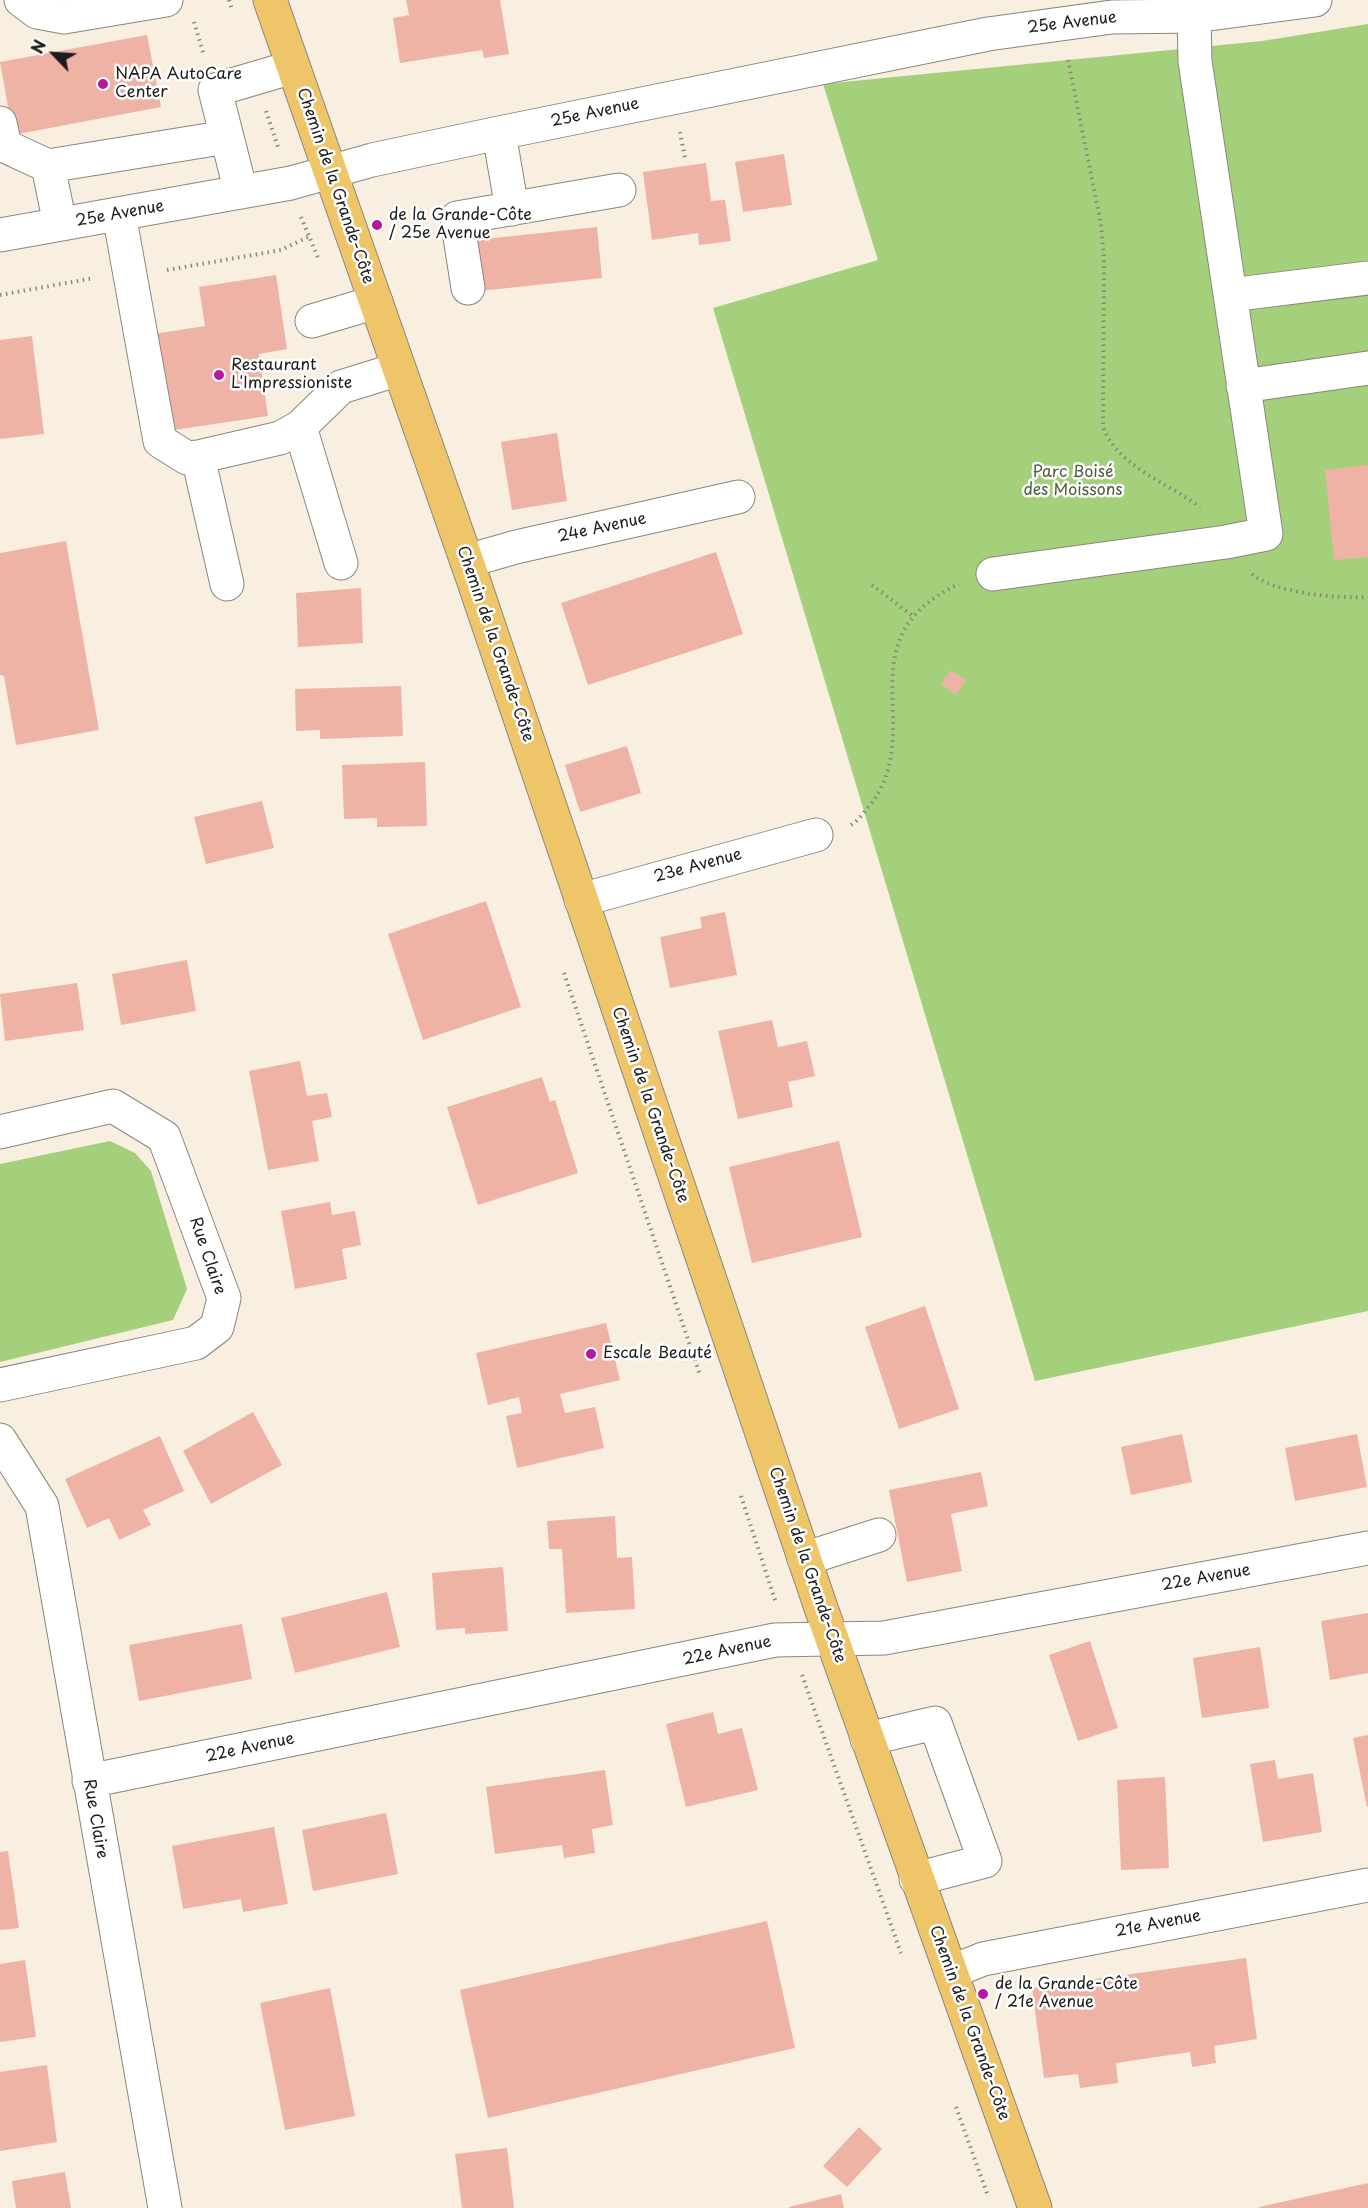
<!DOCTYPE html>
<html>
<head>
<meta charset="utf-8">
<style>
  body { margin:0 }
  #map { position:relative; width:1368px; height:2208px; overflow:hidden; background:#f8efe0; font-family:"Playpen Sans",sans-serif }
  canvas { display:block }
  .north { position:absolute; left:24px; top:24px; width:60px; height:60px; -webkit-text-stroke:4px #fff; paint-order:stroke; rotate:295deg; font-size:16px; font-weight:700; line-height:24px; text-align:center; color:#1c1c1c }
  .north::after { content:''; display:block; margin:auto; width:21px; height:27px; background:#1c1c1c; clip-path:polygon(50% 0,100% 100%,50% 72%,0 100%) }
</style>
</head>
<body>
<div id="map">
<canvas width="1368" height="2208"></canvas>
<div class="north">N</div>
</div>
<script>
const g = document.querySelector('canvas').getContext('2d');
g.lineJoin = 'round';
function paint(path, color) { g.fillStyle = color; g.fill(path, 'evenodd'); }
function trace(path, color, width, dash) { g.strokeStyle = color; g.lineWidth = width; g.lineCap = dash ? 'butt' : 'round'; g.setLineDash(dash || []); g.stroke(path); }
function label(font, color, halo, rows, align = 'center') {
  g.font = font + ' "Playpen Sans",sans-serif'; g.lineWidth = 5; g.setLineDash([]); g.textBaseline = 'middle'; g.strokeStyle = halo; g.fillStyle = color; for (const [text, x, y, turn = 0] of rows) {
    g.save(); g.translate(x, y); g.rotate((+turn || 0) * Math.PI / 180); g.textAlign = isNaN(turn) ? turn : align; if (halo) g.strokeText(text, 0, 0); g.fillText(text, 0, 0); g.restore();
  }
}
const green = new Path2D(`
  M1368 24V1311L1035 1381 713 308 878 260 823 84 1262 41Z
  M110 1141 135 1153 151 1171 187 1289 173 1320 0 1362V1164Z`);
const building = new Path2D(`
  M406 0H500L509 54 484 58 482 50 400 63 393 18 409 15Z
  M147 35 161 107 13 135 0 62Z
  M784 154 792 205 743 212 735 162Z
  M706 163 711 201 725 200 731 241 699 245 698 233 652 240 643 172Z
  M597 227 602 278 480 291 475 240Z
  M276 275 287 349 259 354 268 416 161 432 147 335 205 326 199 287Z
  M32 336 44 434 0 439V340Z
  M557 433 567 501 512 510 501 442Z
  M1368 465V557L1334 560 1325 470Z
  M66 541 99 730 16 745 4 676 0 675V553Z
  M716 552 743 634 588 685 561 603Z
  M361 588 363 643 298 647 296 593Z
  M951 670 966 680 956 695 941 684Z
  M401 686 403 736 320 739V730L296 731 295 689Z
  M627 746 641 793 580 812 565 765Z
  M425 762 427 826 377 827V818L344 819 342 765Z
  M262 801 274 848 206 864 194 817Z
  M486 901 521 1007 423 1040 388 934Z
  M725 912 737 975 670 988 660 937 702 928 700 917Z
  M187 960 196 1011 121 1025 112 974Z
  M77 983 84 1030 5 1041 0 994Z
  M772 1020 778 1047 807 1041 815 1076 788 1082 793 1107 738 1119 718 1031Z
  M300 1061 307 1096 327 1093 332 1117 312 1121 319 1161 268 1170 249 1071Z
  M542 1077 550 1102 555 1100 578 1173 478 1205 447 1107Z
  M839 1141 862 1237 752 1263 729 1167Z
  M330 1202 332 1215 355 1211 361 1245 342 1249 347 1279 295 1289 281 1211Z
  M925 1306 959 1409 899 1429 865 1327Z
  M606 1323 620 1380 560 1394 565 1413 595 1407 604 1448 517 1468 506 1416 522 1413 519 1397 488 1405 476 1353Z
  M253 1412 282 1465 211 1504 183 1451Z
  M1182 1434 1192 1482 1131 1495 1121 1447Z
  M1357 1434 1367 1487 1295 1501 1285 1448Z
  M160 1436 184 1491 143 1510 151 1525 119 1540 109 1518 87 1528 65 1479Z
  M981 1472 988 1506 951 1514 962 1571 907 1582 889 1490Z
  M615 1516 617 1558 632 1557 635 1609 566 1613 562 1549H549L547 1521Z
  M503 1567 508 1631 465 1634V1628L436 1630 432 1573Z
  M387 1592 400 1647 295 1673 281 1618Z
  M1368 1613V1673L1330 1680 1321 1621Z
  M242 1624 252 1679 139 1701 129 1645Z
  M1090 1641 1118 1728 1078 1741 1049 1655Z
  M1260 1647 1269 1708 1202 1718 1193 1658Z
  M713 1712 718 1734 742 1728 758 1790 686 1807 666 1724Z
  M1368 1735V1807H1367L1353 1738Z
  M1275 1760 1278 1779 1313 1773 1322 1832 1263 1842 1250 1764Z
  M605 1770 613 1825 592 1829 595 1853 564 1858 562 1845 495 1854 486 1787Z
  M1165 1777 1169 1868 1121 1870 1117 1780Z
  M386 1813 398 1874 313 1891 302 1830Z
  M274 1827 288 1904 243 1912 241 1899 183 1909 172 1846Z
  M8 1851 19 1928 0 1930V1852Z
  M767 1921 795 2048 488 2118 460 1990Z
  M1246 1958 1257 2039 1214 2046 1216 2063 1192 2067 1190 2052 1116 2063 1118 2083 1080 2088 1078 2074 1044 2078 1032 1988Z
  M25 1960 36 2037 0 2042V1964Z
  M330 1988 355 2116 285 2130 260 2003Z
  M47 2065 57 2142 0 2151V2072Z
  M859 2127 882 2149 847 2187 823 2166Z
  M507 2148 514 2208H462L455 2154Z
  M65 2172 71 2208H16L12 2181Z
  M1368 2183V2208H1259V2207Z
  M841 2194 844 2208H789V2207Z`);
const path = new Path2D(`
  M229 0 232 10
  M194 22 204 55
  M1068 60 1101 224 1104 259 1103 427C1117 466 1168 483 1200 507
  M266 111 278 147
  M680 132 685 158
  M301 217 319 260
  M167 270 281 250 308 237
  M0 295 94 278
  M1252 574C1272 593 1341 599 1368 597
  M872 585 914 617
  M851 825C859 820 864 812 870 805 929 730 841 639 959 584
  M564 973 700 1375
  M741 1496 776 1603
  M802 1675 901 1953
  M956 2107 988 2196`);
const minor = new Path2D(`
  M21 0 37 12 64 17 166 0
  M0 123 5 146 48 166
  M499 133 512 209
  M241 192 215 90 293 67
  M119 214 160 441 187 458 198 457
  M60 224 48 166 227 137
  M0 235 291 183 372 160 499 133 988 34 1112 17 1194 16 1315 0
  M468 288 457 218 619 190
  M1230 295 1368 278
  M312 321 376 302
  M1243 386 1368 368
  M467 561 516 547 738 497
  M341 563 300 427 341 387 399 369
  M993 574 1226 542 1266 534 1195 61 1194 16
  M227 584 198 457 280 438 300 427
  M581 900 816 835
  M0 1132 113 1106 164 1137 224 1298 217 1327 196 1343 0 1385
  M0 1440 42 1506 165 2208
  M804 1559 879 1535
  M867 1739 935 1723 985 1861 916 1879
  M89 1781 775 1640 884 1638 1368 1548
  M951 1972 983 1959 1368 1885`);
const major = new Path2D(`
  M270 0 473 579 821 1608 1035 2208`);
const markers = [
  [103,84,6,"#b5179e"],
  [377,225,6,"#b5179e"],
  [219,375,6,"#b5179e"],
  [591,1354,6,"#b5179e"],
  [983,1994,6,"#b5179e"]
];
const streetNames = [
  ["25e Avenue",1072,23,-7],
  ["25e Avenue",595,113,-12],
  ["Chemin de la Grande-Côte",335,186,71],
  ["25e Avenue",120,214,-10],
  ["24e Avenue",602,528,-12],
  ["Chemin de la Grande-Côte",495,644,71],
  ["23e Avenue",698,866,-15],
  ["Chemin de la Grande-Côte",650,1105,71],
  ["Rue Claire",207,1256,71],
  ["Chemin de la Grande-Côte",807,1565,71],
  ["22e Avenue",1206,1578,-10],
  ["22e Avenue",727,1651,-12],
  ["22e Avenue",250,1748,-12],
  ["Rue Claire",95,1819,80],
  ["21e Avenue",1158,1924,-11],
  ["Chemin de la Grande-Côte",969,2023,70]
];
const poiNames = [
  ["NAPA AutoCare",115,75],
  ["Center",115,93],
  ["de la Grande-Côte",389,216],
  ["/ 25e Avenue",389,234],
  ["Restaurant",231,366],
  ["L'Impressioniste",231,384],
  ["Escale Beauté",603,1354],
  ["de la Grande-Côte",995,1985],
  ["/ 21e Avenue",995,2003]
];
const parkNames = [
  ["Parc Boisé",1073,473],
  ["des Moissons",1073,491]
];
paint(green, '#a4cf7b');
paint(building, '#eeb3a5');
trace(minor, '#8a867e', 35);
trace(major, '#8a867e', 35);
trace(path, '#8a867e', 4, [1.5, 4.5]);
trace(minor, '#fff', 33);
trace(major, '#eec569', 33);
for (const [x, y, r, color] of markers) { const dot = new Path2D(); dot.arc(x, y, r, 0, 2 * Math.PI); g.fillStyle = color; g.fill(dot); trace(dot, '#fff', 2); }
label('16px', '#1c1c1c', '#fff', streetNames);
label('16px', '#1c1c1c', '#fff', poiNames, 'left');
label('16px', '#4c5b3d', '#fff', parkNames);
</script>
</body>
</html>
